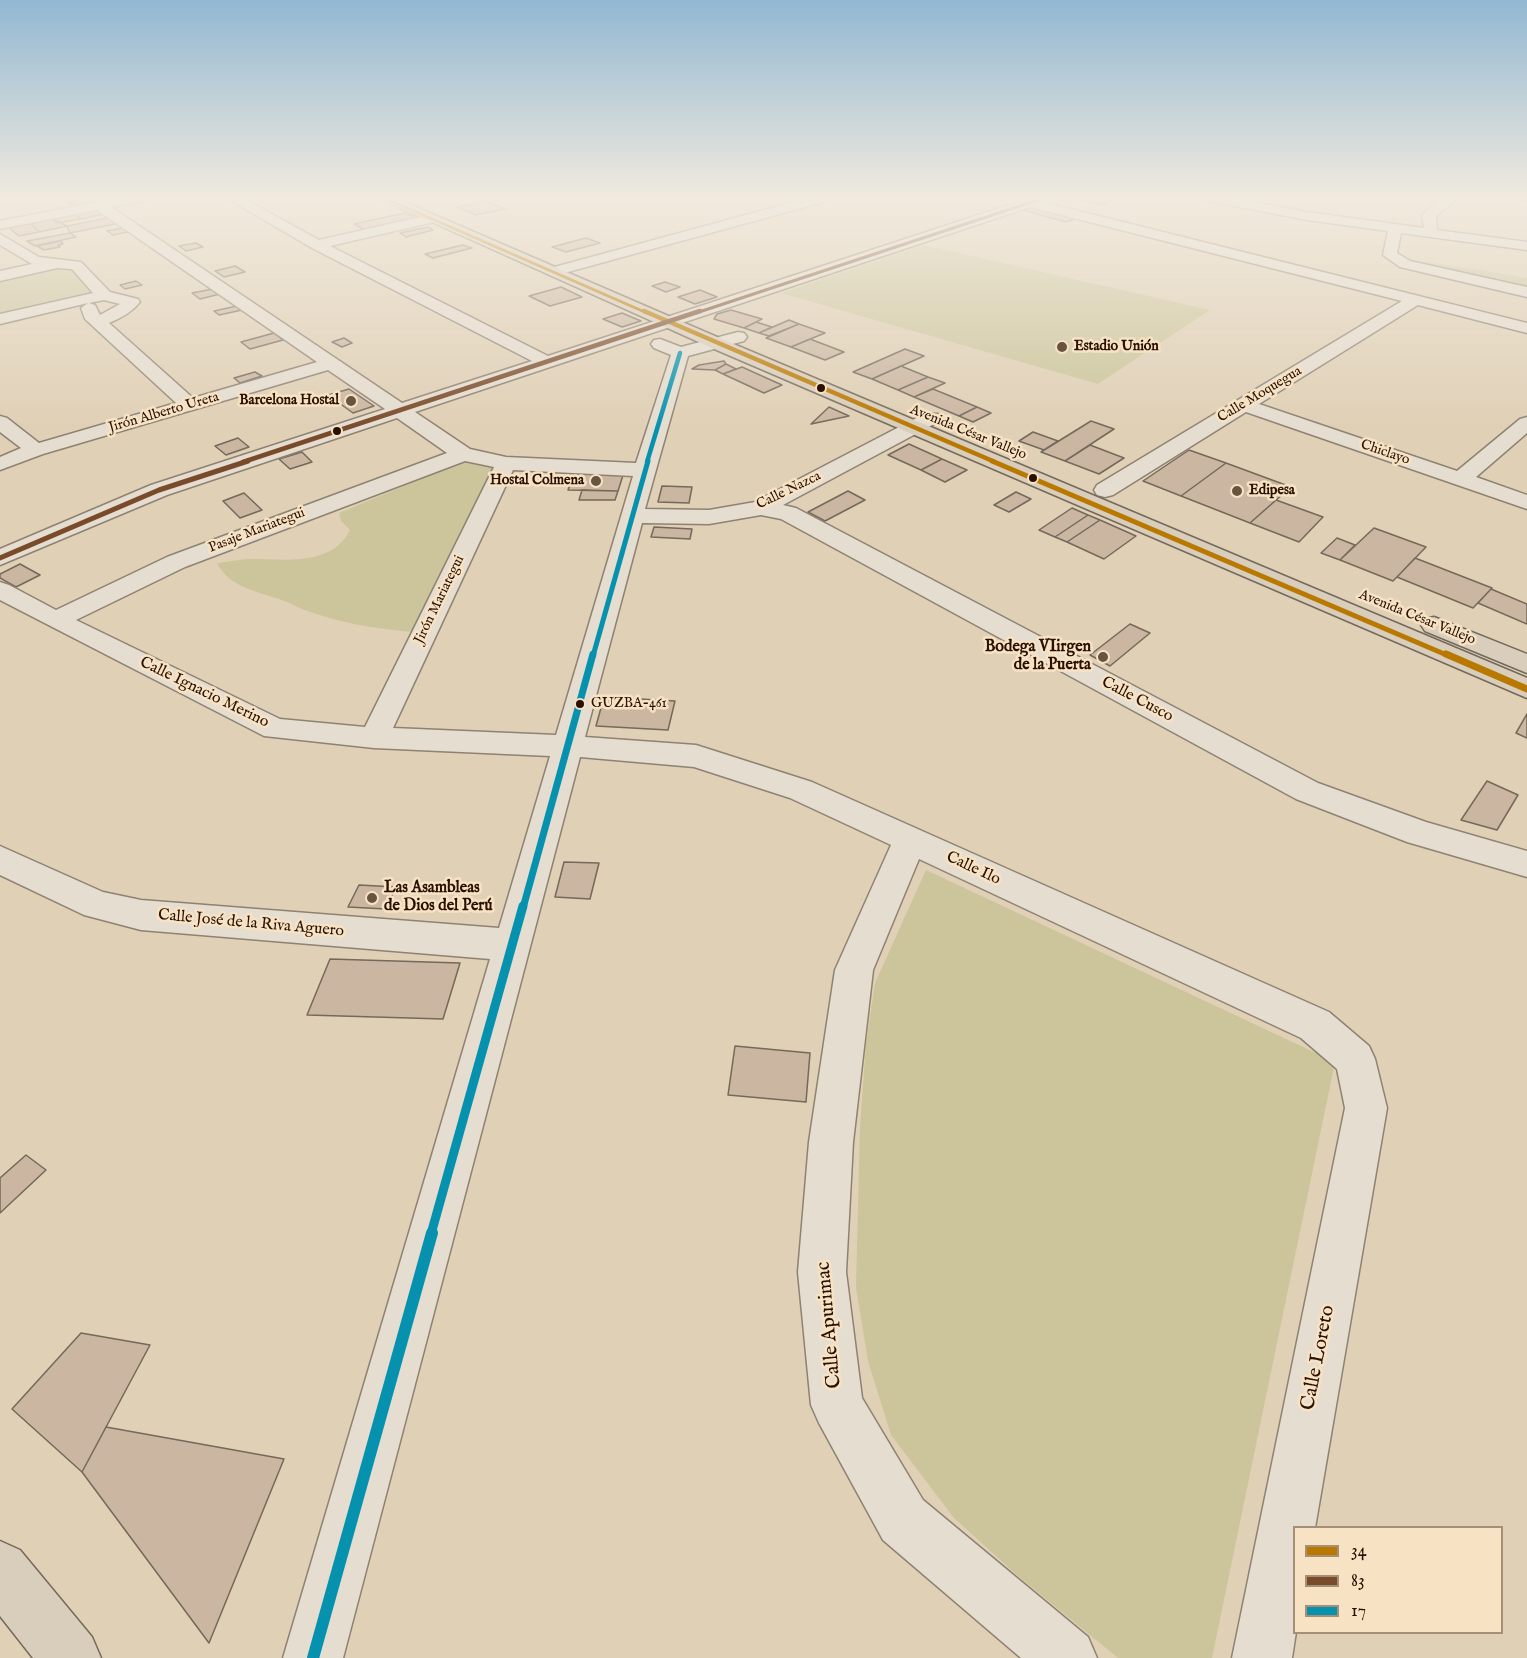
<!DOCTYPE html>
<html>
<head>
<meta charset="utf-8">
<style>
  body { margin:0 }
  #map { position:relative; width:1527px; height:1658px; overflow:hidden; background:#e0d0b6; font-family:"IM FELL English",serif }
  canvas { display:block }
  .legend { position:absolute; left:1293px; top:1526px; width:210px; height:108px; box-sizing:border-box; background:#f7e3c4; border:2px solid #a58f76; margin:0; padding:8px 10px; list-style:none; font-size:18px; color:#291002 }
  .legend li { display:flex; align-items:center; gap:12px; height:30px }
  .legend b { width:30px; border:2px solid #a58f76 }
</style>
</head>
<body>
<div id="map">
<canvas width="1527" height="1658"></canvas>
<ul class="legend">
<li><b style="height:8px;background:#b97901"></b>34</li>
<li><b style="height:8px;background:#7a4b2a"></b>83</li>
<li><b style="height:8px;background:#0692af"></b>17</li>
</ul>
</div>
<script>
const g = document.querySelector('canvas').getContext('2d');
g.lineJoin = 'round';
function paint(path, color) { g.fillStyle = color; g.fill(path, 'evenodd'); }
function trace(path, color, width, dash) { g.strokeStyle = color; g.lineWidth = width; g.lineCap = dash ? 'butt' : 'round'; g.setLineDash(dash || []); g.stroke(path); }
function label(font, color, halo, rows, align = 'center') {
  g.font = font + ' "IM FELL English",serif'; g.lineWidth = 5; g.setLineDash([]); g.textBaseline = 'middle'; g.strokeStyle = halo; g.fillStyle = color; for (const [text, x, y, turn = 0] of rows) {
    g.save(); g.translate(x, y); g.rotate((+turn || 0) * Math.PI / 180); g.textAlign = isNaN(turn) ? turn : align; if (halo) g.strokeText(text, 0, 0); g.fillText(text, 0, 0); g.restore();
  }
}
const green = new Path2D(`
  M924 245 1210 310 1098 384 781 293Z
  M1423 261 1527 278V288L1429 265Z
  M64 265 71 267 95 294 0 317V278Z
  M464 461 499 470 412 632C379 629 345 624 313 613 301 609 290 603 279 599 256 591 229 587 217 563 228 562 239 559 250 559 284 559 332 567 350 530L341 521 339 513Z
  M926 870 1335 1062 1212 1658H1118L1018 1576 954 1518 891 1435 868 1361 856 1287 860 1127 866 1044 875 983Z`);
const building = new Path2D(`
  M91 197 97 201 72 205 67 202Z
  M1066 197H1093L1111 201 1104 205Z
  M486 201 505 209 476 215 457 207Z
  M1031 207 1075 219 1066 222 1022 210Z
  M98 210 104 214 81 219 75 214Z
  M405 213 417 218 365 230 354 224Z
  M75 214 81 219 57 223 52 218Z
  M52 218 67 226 39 232 30 223Z
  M108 218 115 224 70 233 67 226Z
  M30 223 39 232 19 236 8 227Z
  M428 227 433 230 406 237 400 233Z
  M122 228 128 232 113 235 107 231Z
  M70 233 76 237 35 246 27 241Z
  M586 238 600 243 566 252 552 247Z
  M61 241 63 244 58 245 60 247 44 250 37 246Z
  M196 243 203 247 186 251 179 246Z
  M463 245 472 248 433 258 425 254Z
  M235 266 245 272 224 277 215 271Z
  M136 281 142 285 125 289 120 285Z
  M665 282 680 287 666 292 652 286Z
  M561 287 582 297 550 306 529 296Z
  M213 289 220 294 200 299 192 293Z
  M700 290 717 297 695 304 678 297Z
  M237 306 242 310 219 315 214 311Z
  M731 310 762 319 744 328 714 319 717 314Z
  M622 313 641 321 622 327 603 319Z
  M789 320 799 324 769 336 759 333Z
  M756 322 772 327 759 333 744 328Z
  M799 324 825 333 791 347 766 338Z
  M274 333 283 340 250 349 241 342Z
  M344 338 352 343 342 347 332 342Z
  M810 339 844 352 825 360 791 347Z
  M905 349 924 356 872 379 853 372Z
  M724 361 726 364 715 370 692 369 699 365Z
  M726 364 736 369 723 374 715 370Z
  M901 366 928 377 898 390 872 379Z
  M742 367 782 385 764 393 723 374Z
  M255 372 262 376 240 383 234 378Z
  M928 377 945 383 914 397 898 390Z
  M349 389 374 406 353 413 328 395Z
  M933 389 977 407 959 416 914 397Z
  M829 407 849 416 811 424Z
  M977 407 991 413 973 422 959 416Z
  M1091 421 1114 429 1065 461 1041 452Z
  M1033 432 1058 441 1044 450 1019 441Z
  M238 438 249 447 226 455 215 446Z
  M909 444 942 459 921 470 888 455Z
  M1090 445 1124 458 1099 474 1065 461Z
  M1189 450 1226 463 1181 496 1143 481Z
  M302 452 312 462 290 469 279 459Z
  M942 459 967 470 945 482 921 470Z
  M1226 463 1291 487 1250 523 1181 496Z
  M575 471 624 472 618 491 568 490Z
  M662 486 692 487 689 503 658 502Z
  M582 490 618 491 615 500H579Z
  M848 491 865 500 825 521 808 512Z
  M1016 492 1031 499 1009 512 994 505Z
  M244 493 262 510 240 518 223 501Z
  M1276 500 1323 517 1299 542 1250 523Z
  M1072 508 1088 515 1055 537 1039 530Z
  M1088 515 1100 520 1067 542 1055 537Z
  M1100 520 1136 536 1104 559 1067 542Z
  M654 527 692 529 690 539 651 537Z
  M1374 528 1426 547 1393 581 1340 560Z
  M1337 538 1355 545 1340 560 1321 553Z
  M1415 558 1492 588 1473 608 1397 577Z
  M20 564 40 575 16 587 0 578V574Z
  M1491 589 1527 604V624L1478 603Z
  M1130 624 1150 633 1110 666 1090 655Z
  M604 697 675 701 668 730 596 726Z
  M1527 714V738L1516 733Z
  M1487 781 1518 795 1497 830 1461 820Z
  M564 862 599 863 590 899 555 897Z
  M359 885 396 887 386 909 348 907Z
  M330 959 460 963 443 1019 307 1015Z
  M735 1046 810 1053 806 1102 728 1095Z
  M26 1155 46 1170 0 1213V1178Z
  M81 1333 150 1345 82 1472 12 1409Z
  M106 1427 284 1459 209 1643 82 1472Z`);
const minor = new Path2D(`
  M123 197H150L148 200 111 207 402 403 532 361 312 248 225 197H241L319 240 429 215 434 216 436 219 434 222 330 246 548 356 1018 202 1019 198 1023 197H1053L1043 202 1527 323V333L1418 305 1259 404 1457 471 1520 419 1527 417V433L1476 477 1527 495V509L1246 412 1113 495 1105 497 1097 495 1094 490 1097 485 1402 301 1030 207 415 412 470 449 506 457 636 463 671 355 654 348 651 344 654 340 660 339 681 347 738 332 744 333 747 337 744 341 688 356 645 509 709 510 755 502 924 414H938L941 418 938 422 783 505 796 508 1318 783 1426 822 1527 851V877L1407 842 1296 799 781 519 761 515 709 524 642 523 585 737 696 745 812 782 1329 1012 1369 1046 1375 1059 1387 1108 1315 1528H1294V1632H1296L1292 1658H1232L1345 1108 1337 1069 1301 1038 919 859 873 970 853 1142 846 1272 862 1398 923 1500 1088 1637 1097 1658H1021L883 1540 819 1423 811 1405 798 1272 809 1142 835 970 891 845 790 798 694 767 580 757 343 1658H283L490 959 141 930 84 915 0 875V846L103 892 141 900 499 928 550 756 374 748 264 736 0 600V582L9 585 56 610 167 557 447 453 397 418 167 495 0 565V549L151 485 385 409 328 370 43 454 0 470V457L21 448 0 432V416L7 418 39 443 176 403 85 319 81 308 88 303 0 324V314L93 293 72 269 57 268 0 281V271L32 264 0 245V234L39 257 81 262 110 292 138 299 140 302C132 312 121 318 109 323L193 398 317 362 97 210 0 229V221ZM104 300 120 304 100 315 95 305 89 303ZM465 461 494 467 365 727 280 719 76 620 185 567ZM513 470 633 476 556 735 393 728Z
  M812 197H833L831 200 557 275 552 276 545 272 547 269Z
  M1202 197H1229L1307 212 1424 228 1422 215 1440 198 1459 197 1436 216 1437 230 1527 242V250L1401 233 1397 253 1410 261 1527 287V297L1400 267 1383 255 1388 231 1307 220 1208 201Z
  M1520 197H1527V201L1522 200Z`);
const major = new Path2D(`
  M376 197H393L724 340 1527 678V698L712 348Z
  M1434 617 1527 654V673L1425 631 1421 625 1425 619Z
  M0 1541 20 1550 92 1637 101 1658H33L0 1616Z`);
const bus1Far3 = new Path2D(`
  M382 197 647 313`);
const bus1Far2 = new Path2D(`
  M644 311 995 462`);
const bus1Far1 = new Path2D(`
  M992 461 1449 656`);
const bus1 = new Path2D(`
  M1446 654 1527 689`);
const bus2Far2 = new Path2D(`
  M696 313 1047 197`);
const bus2Far1 = new Path2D(`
  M243 462 700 311`);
const bus2 = new Path2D(`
  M0 558 159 490 248 461`);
const bus3Far4 = new Path2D(`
  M647 462 680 353`);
const bus3Far3 = new Path2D(`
  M593 656 648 461`);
const bus3Far2 = new Path2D(`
  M523 908 593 654`);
const bus3Far1 = new Path2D(`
  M431 1234 523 906`);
const bus3 = new Path2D(`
  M313 1658 432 1233`);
const markers = [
  [1062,347,6,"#695341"],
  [821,388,5,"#291002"],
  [351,401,6,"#695341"],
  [337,431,5,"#291002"],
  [1033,478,5,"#291002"],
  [596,481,6,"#695341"],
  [1237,491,6,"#695341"],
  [1103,657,6,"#695341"],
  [580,704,5,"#291002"],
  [372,898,6,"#695341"]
];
const farPoinames = [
  ["Estadio Unión",1074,347],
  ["Barcelona Hostal",339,401,"right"],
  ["Hostal Colmena",584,481,"right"],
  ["Edipesa",1249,491]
];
const farStreetnames = [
  ["Calle Moquegua",1260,395,-31],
  ["Jirón Alberto Ureta",164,413,-16],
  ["Avenida César Vallejo",968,433,22],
  ["Chiclayo",1385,453,19],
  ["Calle Nazca",789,491,-26],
  ["Pasaje Mariategui",257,531,-21],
  ["Jirón Mariategui",440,600,-64],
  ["Avenida César Vallejo",1417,618,22]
];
const busNames = [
  ["GUZBA-461",591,704]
];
const poiNames = [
  ["Bodega VIirgen",1091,648],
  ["de la Puerta",1091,666],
  ["Las Asambleas",384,889,"left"],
  ["de Dios del Perú",384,907,"left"]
];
const streetNames = [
  ["Calle Ignacio Merino",204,693,26],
  ["Calle Cusco",1137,700,28],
  ["Calle Ilo",973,869,25],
  ["Calle José de la Riva Aguero",251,924,5]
];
const nearStreetnames = [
  ["Calle Apurimac",830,1325,-95],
  ["Calle Loreto",1319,1358,-79]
];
paint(green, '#ccc59b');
paint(building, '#cbb6a1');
trace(building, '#74695a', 1.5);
trace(minor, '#8e8272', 3);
trace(major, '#74695a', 3);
paint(minor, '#e5ddd0');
paint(major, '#d9cdbb');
trace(bus1Far3, '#b97901', 3);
trace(bus1Far2, '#b97901', 4.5);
trace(bus1Far1, '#b97901', 5);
trace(bus1, '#b97901', 7);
trace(bus2Far2, '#7a4b2a', 3);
trace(bus2Far1, '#7a4b2a', 4.5);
trace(bus2, '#7a4b2a', 5);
trace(bus3Far4, '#0692af', 4.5);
trace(bus3Far3, '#0692af', 5);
trace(bus3Far2, '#0692af', 7);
trace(bus3Far1, '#0692af', 9);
trace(bus3, '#0692af', 12);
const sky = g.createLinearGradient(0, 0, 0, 429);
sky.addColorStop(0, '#92b8d2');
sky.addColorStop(0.46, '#f1eade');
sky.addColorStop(1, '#f1eade00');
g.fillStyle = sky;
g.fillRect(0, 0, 1527, 429);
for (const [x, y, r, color] of markers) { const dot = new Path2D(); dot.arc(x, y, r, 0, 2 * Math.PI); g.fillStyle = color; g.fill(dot); trace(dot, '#f7e3c4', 2); }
label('bold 14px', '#291002', '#f7e3c4', farPoinames, 'left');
label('14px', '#291002', '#f7e3c4', farStreetnames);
label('14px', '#291002', '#f7e3c4', busNames, 'left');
label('bold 16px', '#291002', '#f7e3c4', poiNames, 'right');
label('16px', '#291002', '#f7e3c4', streetNames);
label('20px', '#291002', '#f7e3c4', nearStreetnames);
</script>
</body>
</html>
